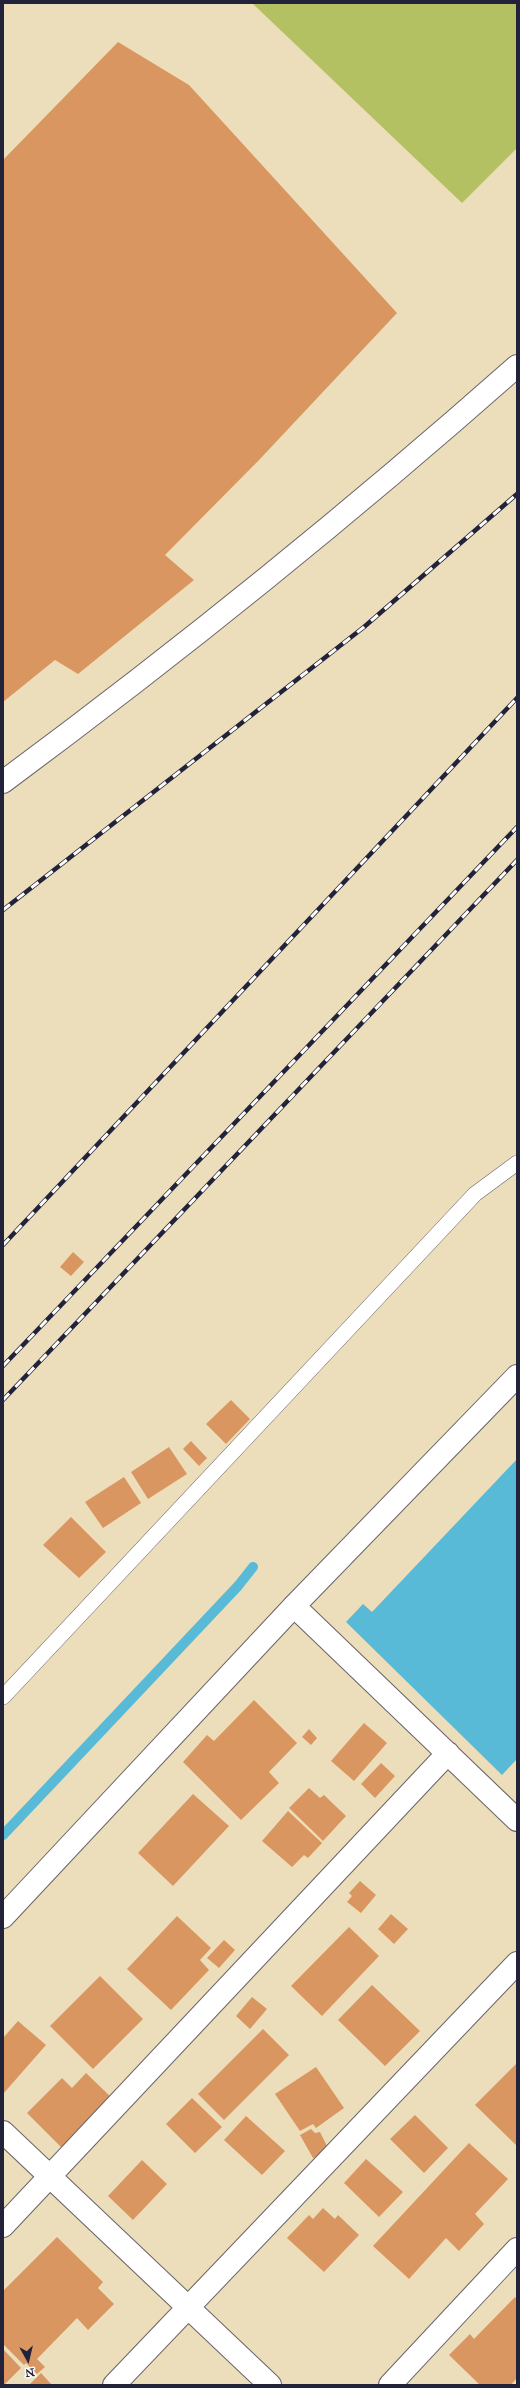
<!DOCTYPE html>
<html>
<head>
<meta charset="utf-8">
<style>
  body { margin:0 }
  #map { position:relative; width:520px; height:2388px; overflow:hidden; background:#ecdebb; font-family:"IM FELL Great Primer",serif }
  canvas { display:block }
  .frame { position:absolute; inset:0; border:4px solid #22223b; pointer-events:none }
  .north { position:absolute; left:8px; top:2340px; width:40px; height:40px; -webkit-text-stroke:3px #fdfcf7; paint-order:stroke; rotate:172deg; font-size:11px; font-weight:700; line-height:16px; text-align:center; color:#22223b }
  .north::after { content:''; display:block; margin:auto; width:14px; height:18px; background:#22223b; clip-path:polygon(50% 0,100% 100%,50% 72%,0 100%) }
</style>
</head>
<body>
<div id="map">
<canvas width="520" height="2388"></canvas>
<div class="frame"></div>
<div class="north">N</div>
</div>
<script>
const g = document.querySelector('canvas').getContext('2d');
g.lineJoin = 'round';
function paint(path, color) { g.fillStyle = color; g.fill(path, 'evenodd'); }
function trace(path, color, width, dash) { g.strokeStyle = color; g.lineWidth = width; g.lineCap = dash ? 'butt' : 'round'; g.setLineDash(dash || []); g.stroke(path); }
const green = new Path2D(`
  M252 3H517V148L462 203Z`);
const water = new Path2D(`
  M517 1459V1759L502 1775 346 1622 363 1604 372 1612Z`);
const stream = new Path2D(`
  M3 1835 238 1586 253 1567`);
const building = new Path2D(`
  M118 42 189 85 397 313 260 459 165 555 194 580 78 674 55 660 3 702V160Z
  M73 1252 84 1262 71 1276 60 1267Z
  M231 1400 250 1419 226 1444 206 1424Z
  M191 1441 207 1458 199 1466 183 1449Z
  M169 1447 187 1474 148 1499 131 1472Z
  M124 1477 141 1503 103 1528 85 1502Z
  M71 1517 106 1552 79 1578 43 1545Z
  M254 1700 297 1743 269 1772 279 1783 241 1820 183 1762 207 1735 214 1741Z
  M364 1723 387 1743 354 1781 331 1761Z
  M309 1729 317 1738 311 1745 302 1737Z
  M381 1763 395 1776 375 1798 361 1784Z
  M309 1788 320 1798 324 1795 346 1816 323 1841 289 1808Z
  M193 1794 229 1826 173 1886 138 1853Z
  M288 1811 322 1843 308 1858 304 1855 292 1867 262 1841Z
  M360 1881 376 1895 361 1913 347 1902 352 1896 349 1893Z
  M391 1914 408 1929 394 1944 378 1929Z
  M177 1916 211 1948 200 1960 209 1970 171 2010 127 1969Z
  M349 1927 379 1956 322 2016 291 1986Z
  M224 1940 235 1950 219 1968 207 1958Z
  M100 1976 143 2019 93 2069 50 2026Z
  M372 1985 420 2031 385 2066 338 2020Z
  M252 1997 267 2009 250 2029 236 2016Z
  M18 2021 46 2045 3 2094V2038Z
  M263 2029 289 2055 224 2120 198 2094Z
  M517 2063V2146L475 2105Z
  M316 2067 344 2108 316 2128 313 2124 300 2131 275 2094Z
  M86 2073 113 2099 63 2149 27 2113 62 2078 72 2088Z
  M192 2098 222 2127 195 2153 166 2124Z
  M415 2115 448 2148 424 2173 390 2139Z
  M246 2116 285 2151 262 2175 224 2140Z
  M311 2129 315 2133 320 2132 331 2154 313 2158 300 2135Z
  M469 2143 508 2179 475 2214 484 2224 459 2251 446 2238 409 2279 373 2246Z
  M366 2159 403 2192 379 2217 344 2183Z
  M142 2160 167 2184 133 2220 108 2196Z
  M323 2208 335 2219 338 2215 359 2235 324 2272 287 2238 309 2215 313 2219Z
  M57 2237 103 2282 98 2288 114 2304 88 2330 77 2318 37 2359 45 2367 37 2374 26 2363 24 2365 3 2344V2291Z
  M515 2297 517 2300V2378L511 2385H480L449 2355 470 2334 474 2339Z
  M3 2349 21 2368 4 2385H3Z
  M41 2373 52 2385H29Z`);
const lane = new Path2D(`
  M3 1697 475 1194 517 1163`);
const street = new Path2D(`
  M294 1606 517 1820
  M3 2132 270 2385
  M3 2226 448 1753
  M114 2385 517 1963
  M390 2385 517 2249`);
const secondary = new Path2D(`
  M3 782C180 651 352 512 517 366
  M3 1917 294 1606 517 1376`);
const rail = new Path2D(`
  M3 910 364 627 517 494
  M3 1245 517 698
  M3 1366 517 827
  M3 1400 517 860`);
paint(green, '#b4c163');
paint(water, '#59bad7');
trace(stream, '#59bad7', 10);
paint(building, '#da9660');
trace(lane, '#696468', 16);
trace(street, '#696468', 24);
trace(secondary, '#696468', 24);
trace(lane, '#fff', 15);
trace(street, '#fff', 22);
trace(secondary, '#fff', 22);
trace(rail, '#22223b', 4.5);
trace(rail, '#fdfcf7', 3, [9]);
</script>
</body>
</html>
